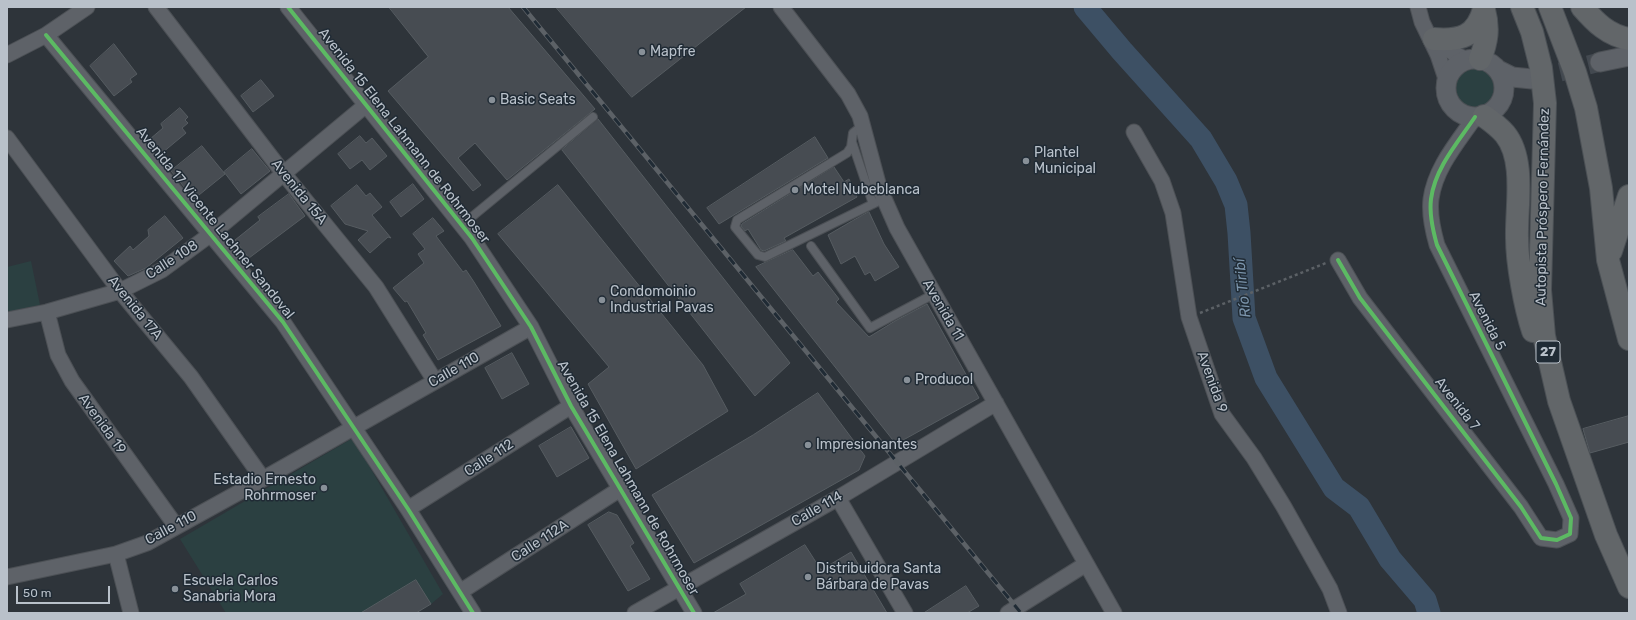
<!DOCTYPE html>
<html>
<head>
<meta charset="utf-8">
<style>
  body { margin:0 }
  #map { position:relative; width:1636px; height:620px; overflow:hidden; background:#2e343a; font-family:Rubik,sans-serif }
  canvas { display:block }
  .frame { position:absolute; inset:0; border:8px solid #b9c1ca; pointer-events:none }
  .scale { position:absolute; left:16px; top:586px; width:94px; height:18px; box-sizing:border-box; border:2px solid #b9c1ca; border-top:0; padding-left:5px; font-size:12px; line-height:14px; white-space:nowrap; color:#b9c1ca; -webkit-text-stroke:3px #202b35; paint-order:stroke }
</style>
</head>
<body>
<div id="map">
<canvas width="1636" height="620"></canvas>
<div class="frame"></div>
<div class="scale">50 m</div>
</div>
<script>
const g = document.querySelector('canvas').getContext('2d');
g.lineJoin = 'round';
function paint(path, color) { g.fillStyle = color; g.fill(path, 'evenodd'); }
function trace(path, color, width, dash) { g.strokeStyle = color; g.lineWidth = width; g.lineCap = dash ? 'butt' : 'round'; g.setLineDash(dash || []); g.stroke(path); }
function label(font, color, halo, rows, align = 'center') {
  g.font = font + ' Rubik,sans-serif'; g.lineWidth = 3; g.setLineDash([]); g.textBaseline = 'middle'; g.strokeStyle = halo; g.fillStyle = color; for (const [text, x, y, turn = 0] of rows) {
    g.save(); g.translate(x, y); g.rotate((+turn || 0) * Math.PI / 180); g.textAlign = isNaN(turn) ? turn : align; if (halo) g.strokeText(text, 0, 0); g.fillText(text, 0, 0); g.restore();
  }
}
const green = new Path2D(`
  M1456 88a19 19 0 1 1 38 0a19 19 0 1 1-38 0Z
  M31 261 40 305 7 312V267Z
  M353 438 443 594 431 604 415 613H226L180 539Z`);
const river = new Path2D(`
  M1085 7 1122 51 1201 139 1226 181 1236 205 1239 233 1244 318 1266 378 1334 488 1359 507 1390 559 1425 600 1429 613`);
const building = new Path2D(`
  M389 7H508L595 109 507 180 475 143 458 158 481 185 473 191 388 91 428 57Z
  M556 7H746L632 97Z
  M114 44 137 74 130 79 132 82 114 96 90 66Z
  M261 80 274 96 253 112 241 96Z
  M180 108 188 117 185 120 188 123 182 128 186 133 162 153 150 139 163 128 161 124Z
  M598 119 790 363 755 396 562 150Z
  M360 136 366 143 372 138 387 156 370 170 362 160 350 169 338 154Z
  M815 137 828 158 719 224 707 208Z
  M202 146 225 174 194 199 171 171Z
  M252 149 270 171 241 194 224 172Z
  M834 167 844 182 849 179 857 197 784 238 786 241 764 251 761 250 748 229 745 231 741 226 742 224Z
  M413 184 424 199 401 217 390 202Z
  M357 185 366 196 370 193 382 207 372 215 391 238 388 237 370 253 358 240 368 231 345 224 331 206Z
  M558 185 703 365 728 411 636 469 588 384 609 367 498 234Z
  M289 194 305 216 249 258 235 240 260 220 258 217Z
  M869 212 884 244 899 267 875 281 870 272 865 275 855 256 841 264 828 235 852 221Z
  M165 216 183 238 146 268 128 276 114 261 130 246 133 250 149 236 148 230Z
  M433 218 444 231 436 236 463 272 466 270 474 282 501 326 438 360 423 335 426 333 407 301 405 302 393 288 424 263 418 254 425 249 413 234Z
  M793 250 813 276 818 272 839 299 836 302 869 337 895 321 927 304 979 398 896 444 756 267Z
  M512 353 529 384 502 399 485 368Z
  M818 393 865 456 859 470 694 563 652 495 753 435Z
  M1629 416V442L1590 453 1583 429Z
  M571 427 589 458 557 477 539 446Z
  M609 512 617 515 634 543 630 546 650 579 628 591 588 525Z
  M805 545 821 570 851 552 887 613H713L746 594 740 584Z
  M416 580 431 604 416 613H361Z
  M966 586 979 606 967 613H924Z`);
const tertiaryTunnel = new Path2D(`
  M1532 79 1600 62`);
const path = new Path2D(`
  M1200 313 1326 263`);
const service = new Path2D(`
  M863 125 853 133 851 147 847 153 737 220 735 227 758 255 765 257 883 199
  M852 142 873 204
  M462 225 593 117
  M811 246 870 328 934 294`);
const minor = new Path2D(`
  M156 7 284 174 376 287 435 381
  M288 7 472 238 531 327 571 406 694 613
  M781 7 848 94 860 116 879 187 897 228 1114 613
  M1418 7 1422 22 1438 55 1447 82
  M46 35 283 322 408 509 473 613
  M1433 39 1455 54 1467 60
  M7 55 46 35 87 7
  M1134 132 1162 181 1173 213 1189 317 1222 414 1254 458 1284 507 1330 589 1339 613
  M7 138 120 291 191 377 263 479
  M1338 260 1360 298 1521 507 1541 538 1557 540 1570 534 1571 518 1556 484 1437 245C1433 231 1429 215 1431 199 1435 168 1458 142 1475 117
  M47 312 58 355 72 381 176 526
  M7 320 47 312 120 291 162 270 211 234 366 105
  M838 498 905 613
  M408 509 571 406
  M116 554 131 613
  M7 577 116 554 147 543 263 479 531 327
  M460 592 620 489
  M635 613 838 498 996 403
  M1008 613 1086 564`);
const tertiary = new Path2D(`
  M1446 88a29 29 0 1 1 58 0a29 29 0 1 1-58 0Z
  M1600 62 1629 56
  M1498 70 1512 77 1532 79`);
const trunk = new Path2D(`
  M1522 7 1532 32 1541 68 1545 103 1540 290 1544 336 1559 401 1606 535 1629 587
  M1550 7 1575 72 1586 108 1601 188 1608 260 1629 339
  M1582 7C1596 23 1608 35 1629 39
  M1434 39C1460 41 1476 37 1484 9
  M1480 59C1487 42 1489 28 1484 10
  M1484 116C1491 121 1499 127 1505 134 1526 160 1516 207 1517 238 1517 263 1525 307 1533 331
  M1611 251 1629 196`);
const rail = new Path2D(`
  M523 7 1021 613`);
const cycleway = new Path2D(`
  M288 7 472 238 531 327 571 406 694 613
  M46 35 283 322 408 509 473 613
  M1338 260 1360 298 1521 507 1541 538 1557 540 1570 534 1571 518 1556 484 1437 245C1433 231 1429 215 1431 199 1435 168 1458 142 1475 117`);
const markers = [
  [642,52,4,"#889098"],
  [492,100,4,"#889098"],
  [1026,161,4,"#889098"],
  [795,190,4,"#889098"],
  [602,300,4,"#889098"],
  [907,380,4,"#889098"],
  [808,445,4,"#889098"],
  [324,488,4,"#889098"],
  [808,577,4,"#889098"],
  [175,589,4,"#889098"]
];
const shields = [
  [1548,352,24]
];
const shieldNames = [
  ["27",1548,352]
];
const poiNames = [
  ["Mapfre",650,52],
  ["Basic Seats",500,100],
  ["Plantel",1034,153],
  ["Municipal",1034,169],
  ["Motel Nubeblanca",803,190],
  ["Condomoinio",610,292],
  ["Industrial Pavas",610,308],
  ["Producol",915,380],
  ["Impresionantes",816,445],
  ["Estadio Ernesto",316,480,"right"],
  ["Rohrmoser",316,496,"right"],
  ["Distribuidora Santa",816,569],
  ["Bárbara de Pavas",816,585],
  ["Escuela Carlos",183,581],
  ["Sanabria Mora",183,597]
];
const streetNames = [
  ["Avenida 15 Elena Lahmann de Rohrmoser",404,136,52],
  ["Avenida 15A",299,192,51],
  ["Autopista Próspero Fernández",1543,207,-89],
  ["Avenida 17 Vicente Lachner Sandoval",215,223,51],
  ["Calle 108",172,260,-33],
  ["Avenida 17A",135,308,51],
  ["Avenida 11",943,310,60],
  ["Avenida 5",1487,321,63],
  ["Calle 110",454,370,-30],
  ["Avenida 9",1212,382,70],
  ["Avenida 7",1457,404,52],
  ["Avenida 19",102,424,54],
  ["Calle 112",489,458,-33],
  ["Avenida 15 Elena Lahmann de Rohrmoser",628,478,60],
  ["Calle 114",817,509,-30],
  ["Calle 110",171,528,-28],
  ["Calle 112A",540,541,-33]
];
const waterNames = [
  ["Río Tiribí",1243,288,-96]
];
paint(green, '#2b4041');
trace(river, '#3d5064', 23);
paint(building, '#474c52');
trace(building, '#565c61', 1);
trace(tertiaryTunnel, '#434950', 19, [19, 10]);
trace(service, '#4c5055', 10);
trace(minor, '#4c5055', 17);
trace(tertiary, '#4c5055', 21);
trace(trunk, '#4b5055', 24);
trace(path, '#5c6166', 2.5, [3, 3]);
trace(service, '#5e6268', 8);
trace(minor, '#5e6268', 15);
trace(tertiary, '#5e6268', 19);
trace(trunk, '#626669', 22);
trace(rail, '#5c6166', 4.5);
trace(rail, '#202b35', 3, [9]);
trace(cycleway, '#5cba63', 4);
for (const [x, y, r, color] of markers) { const dot = new Path2D(); dot.arc(x, y, r, 0, 2 * Math.PI); g.fillStyle = color; g.fill(dot); trace(dot, '#202b35', 1.5); }
for (const [x, y, w] of shields) { const box = new Path2D(); box.roundRect(x - w / 2, y - 11, w, 22, 3); g.fillStyle = '#202b35'; g.fill(box); trace(box, '#b9c1ca', 1); }
label('bold 13px', '#b9c1ca', null, shieldNames);
label('14px', '#b9c1ca', '#202b35', poiNames, 'left');
label('14px', '#b9c1ca', '#202b35', streetNames);
label('italic 15px', '#7b94ab', '#202b35', waterNames);
</script>
</body>
</html>
